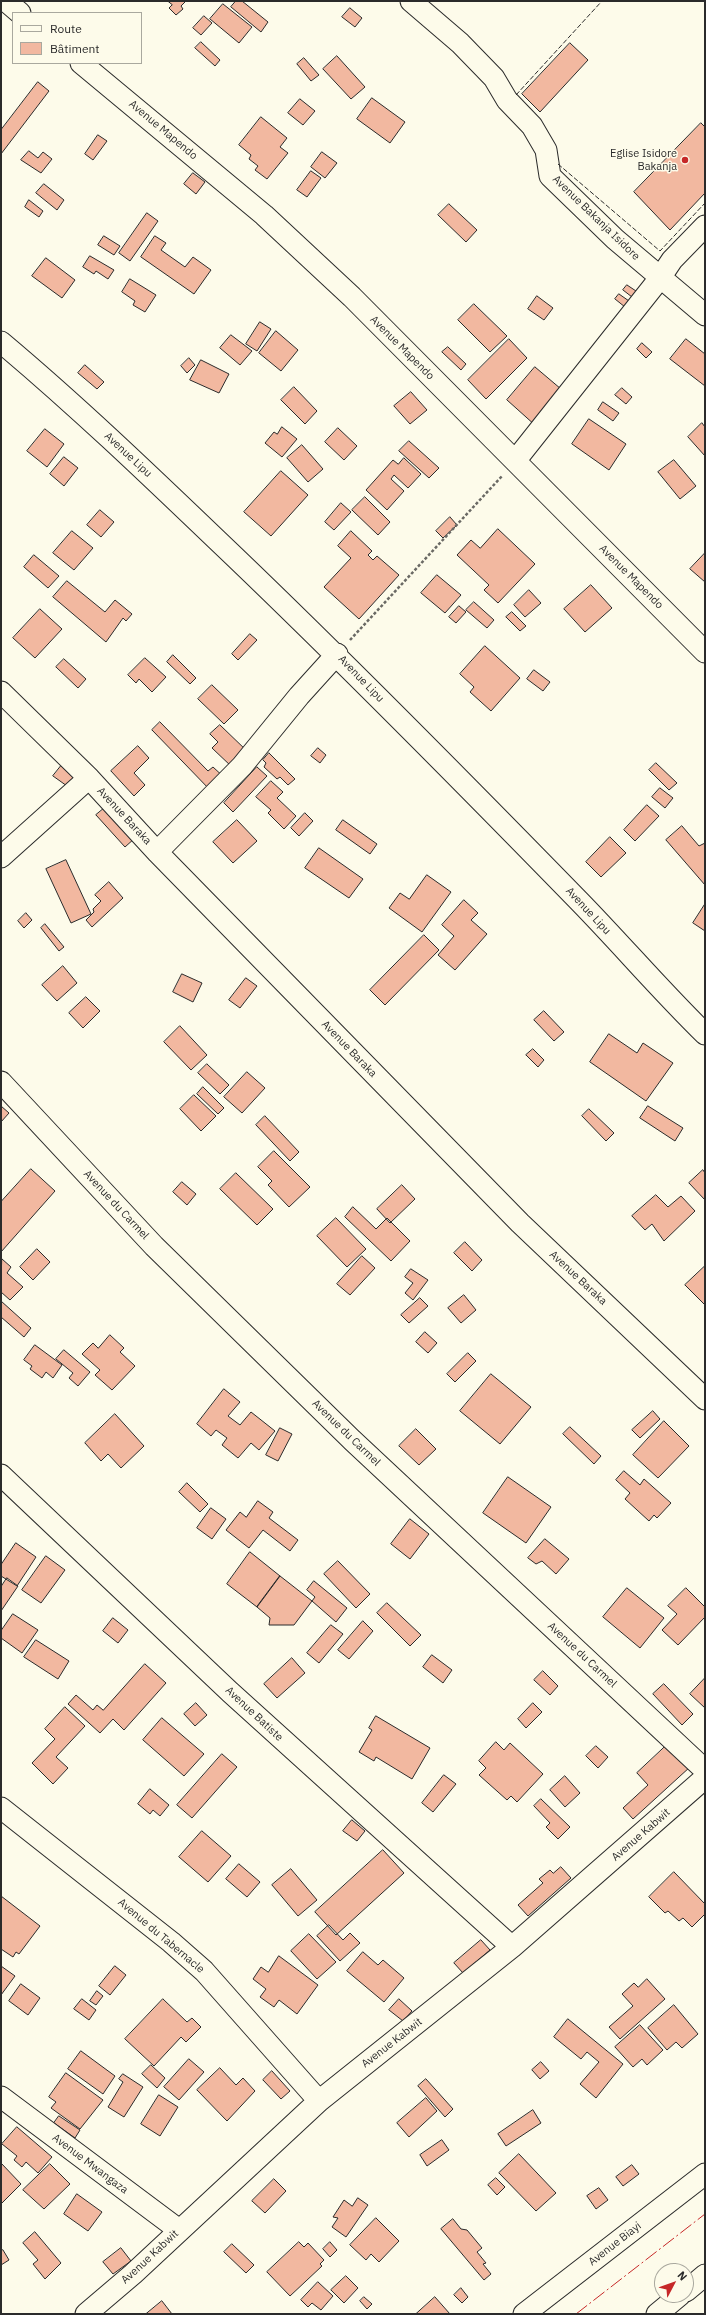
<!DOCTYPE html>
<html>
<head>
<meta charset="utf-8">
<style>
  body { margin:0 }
  #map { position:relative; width:706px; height:2315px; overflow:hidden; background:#fdfbea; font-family:"IBM Plex Sans",sans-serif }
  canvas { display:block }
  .frame { position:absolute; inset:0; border:2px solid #2b2b2b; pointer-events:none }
  .legend { position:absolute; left:12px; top:12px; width:130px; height:52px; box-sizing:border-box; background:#fdfbea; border:1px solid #a9a89e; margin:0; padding:5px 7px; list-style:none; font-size:12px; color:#2b2b2b }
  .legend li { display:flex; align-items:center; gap:8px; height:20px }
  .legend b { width:20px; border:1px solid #a9a89e }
  .north { position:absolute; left:654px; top:2263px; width:40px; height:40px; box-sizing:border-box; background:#fdfbea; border:1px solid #a9a89e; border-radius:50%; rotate:49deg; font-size:11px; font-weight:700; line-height:16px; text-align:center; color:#2b2b2b }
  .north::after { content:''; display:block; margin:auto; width:14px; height:18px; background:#c62828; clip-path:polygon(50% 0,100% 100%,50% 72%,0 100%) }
</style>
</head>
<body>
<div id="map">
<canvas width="706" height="2315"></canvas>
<div class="frame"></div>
<ul class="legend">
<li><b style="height:5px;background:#fdfbea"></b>Route</li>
<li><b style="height:11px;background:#f2b8a0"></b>Bâtiment</li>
</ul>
<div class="north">N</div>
</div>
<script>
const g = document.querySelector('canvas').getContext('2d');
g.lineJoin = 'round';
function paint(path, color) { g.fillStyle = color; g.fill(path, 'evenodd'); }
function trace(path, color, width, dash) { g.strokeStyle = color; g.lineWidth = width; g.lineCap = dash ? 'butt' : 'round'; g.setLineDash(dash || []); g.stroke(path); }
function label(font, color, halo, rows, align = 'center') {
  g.font = font + ' "IBM Plex Sans",sans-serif'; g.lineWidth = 3; g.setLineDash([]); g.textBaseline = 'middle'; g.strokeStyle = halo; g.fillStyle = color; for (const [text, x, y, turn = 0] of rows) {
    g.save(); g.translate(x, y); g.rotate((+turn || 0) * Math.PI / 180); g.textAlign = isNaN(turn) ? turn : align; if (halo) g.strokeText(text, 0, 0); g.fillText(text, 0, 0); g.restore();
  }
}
const building = new Path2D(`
  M168 1H186L181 6 183 9 176 15 169 8 172 5Z
  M236 1H242L268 22 261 32 231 7Z
  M223 4 252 27 239 43 210 19Z
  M350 8 362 18 355 27 342 17Z
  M204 16 212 23 201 35 193 28Z
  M201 42 220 60 215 66 195 48Z
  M570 43 588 60 540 112 522 94Z
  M337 56 365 87 351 99 323 69Z
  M304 58 319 75 311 81 297 64Z
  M38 82 49 91 1 154V130Z
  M372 98 405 122 390 143 357 119Z
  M300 99 315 111 303 125 288 113Z
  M261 117 287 138 280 147 288 153 267 179 255 170 258 166 249 159 251 155 239 145Z
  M701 123 705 127V193L670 230 634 192Z
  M98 135 107 141 93 160 85 154Z
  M29 151 38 158 43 152 52 159 41 173 21 160Z
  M322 152 337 163 325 178 311 167Z
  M311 171 321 178 307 197 297 190Z
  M193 173 205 182 196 194 184 184Z
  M44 184 64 200 57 210 36 193Z
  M29 200 43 211 39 217 25 207Z
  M449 204 477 230 466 242 438 215Z
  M147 213 158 221 130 261 119 253Z
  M104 236 120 246 114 255 98 245Z
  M155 236 166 243 161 250 185 267 193 257 211 270 194 294 141 257Z
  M90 256 114 270 108 279 96 271 94 274 83 267Z
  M46 258 75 280 62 298 32 276Z
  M130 279 156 295 145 312 133 305 135 301 122 292Z
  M627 285 636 291 632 297 623 290Z
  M619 294 629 301 625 307 615 299Z
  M537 296 553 308 544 320 528 309Z
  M474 304 507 336 490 352 458 320Z
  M260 322 271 329 257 351 246 344Z
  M276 331 298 350 281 371 259 353Z
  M231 335 252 351 240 365 220 348Z
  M509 339 527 358 486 399 468 380Z
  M686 339 705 354V386L670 359Z
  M642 343 652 352 646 358 637 349Z
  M448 347 466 364 461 370 442 352Z
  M189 358 195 365 187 373 181 366Z
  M201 360 229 374 219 393 190 380Z
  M85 365 104 382 97 389 78 373Z
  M535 367 561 389 536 426 507 400Z
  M294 387 317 411 305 424 281 400Z
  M622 388 632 397 626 404 615 395Z
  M411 392 427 410 410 424 394 406Z
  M603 402 619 413 613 421 598 410Z
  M589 419 626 444 609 470 572 444Z
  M702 423 705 427V456L688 437Z
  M282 427 297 439 282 457 265 443 274 432 277 434Z
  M338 428 357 446 344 460 325 442Z
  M45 429 64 444 47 467 27 451Z
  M409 441 439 468 429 478 399 451Z
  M302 445 323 469 308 482 287 458Z
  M64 457 78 468 64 486 50 474Z
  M404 458 421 474 408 488 394 475 391 479 404 491 387 510 366 490 393 460 398 464Z
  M674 460 696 486 680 499 658 472Z
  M281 471 308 495 271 536 244 512Z
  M365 497 390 522 378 535 352 510Z
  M341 503 351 512 334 530 325 522Z
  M100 510 114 522 101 537 87 525Z
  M450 517 457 525 443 538 436 531Z
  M498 529 535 564 498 603 484 590 489 585 457 555 471 540 480 548Z
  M72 531 93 548 74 570 53 553Z
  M351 531 372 551 368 555 373 560 377 556 399 575 359 619 324 587 351 558 338 546Z
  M705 553V582L690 569Z
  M34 555 59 576 48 588 24 567Z
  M437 575 461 595 445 613 421 593Z
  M67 581 105 612 115 600 132 614 126 621 123 618 106 642 53 597Z
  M591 585 612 608 585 632 564 609Z
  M529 590 541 603 525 617 514 605Z
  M474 602 494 620 487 628 466 610Z
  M459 606 466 612 456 623 449 617Z
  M40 609 62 629 35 658 13 638Z
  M512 612 526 626 520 631 506 617Z
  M250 634 257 640 238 660 232 654Z
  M485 646 520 678 491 711 470 692 474 687 460 674Z
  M173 655 196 678 190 684 167 662Z
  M145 658 166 677 152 692 139 679 136 683 128 675Z
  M64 659 86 679 78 688 56 667Z
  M534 670 550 682 543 691 527 679Z
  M212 685 238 710 224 724 198 699Z
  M160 722 208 771 213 767 226 779 212 792 152 730Z
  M220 725 248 752 232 767 212 748 218 742 210 734Z
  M138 746 149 758 134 773 145 785 134 796 111 771Z
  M318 748 326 755 320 763 311 756Z
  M269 753 295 779 288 785 280 777 277 779 264 767 266 763 263 760Z
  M656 763 677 783 669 790 649 770Z
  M61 766 75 777 67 786 53 776Z
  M257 767 267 776 233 812 224 803Z
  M271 781 283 792 277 798 296 816 284 829 268 813 271 810 256 797Z
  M660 788 673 798 665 808 652 797Z
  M647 805 659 816 635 841 624 830Z
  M107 806 135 838 125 847 96 815Z
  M305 813 313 821 299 836 291 828Z
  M237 820 257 841 233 863 213 842Z
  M343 820 377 844 370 854 336 830Z
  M682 826 699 846 705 843V885L666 840Z
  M610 837 626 853 601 877 586 862Z
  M319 848 363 879 349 898 305 868Z
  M66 860 91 914 71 923 46 869Z
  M427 875 451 892 422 932 389 908 400 893 409 899Z
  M109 882 123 898 92 927 86 920 94 912 93 909 101 901 95 895Z
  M464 900 478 913 471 920 487 934 455 970 438 955 454 936 442 925Z
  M705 904V931L693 923Z
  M26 913 32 920 24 928 18 921Z
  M45 924 64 947 59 951 41 928Z
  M424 935 439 950 385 1005 370 990Z
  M63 966 77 983 57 1001 42 985Z
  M182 974 202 983 193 1002 173 992Z
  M246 978 257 986 240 1008 229 1000Z
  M86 997 100 1011 83 1028 69 1013Z
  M544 1011 564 1032 554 1041 534 1020Z
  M180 1026 207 1055 191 1070 164 1042Z
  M609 1034 637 1053 643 1043 673 1063 646 1101 590 1062Z
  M533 1049 544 1060 538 1067 526 1055Z
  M207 1064 229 1085 220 1094 198 1073Z
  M247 1072 265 1088 242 1113 224 1097Z
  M203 1087 224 1108 218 1114 197 1094Z
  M194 1095 216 1116 201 1131 180 1109Z
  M1 1106 9 1113 1 1122Z
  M648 1106 683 1128 675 1141 640 1118Z
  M589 1109 614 1133 606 1141 582 1116Z
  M265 1116 299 1152 290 1161 256 1125Z
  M274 1151 310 1187 289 1207 268 1185 272 1181 258 1167Z
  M31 1169 55 1191 1 1252V1202Z
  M703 1170 705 1173V1200L689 1183Z
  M236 1173 273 1209 257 1225 220 1189Z
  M182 1182 196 1194 187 1205 173 1192Z
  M402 1185 415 1199 390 1223 377 1209Z
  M656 1195 668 1207 681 1196 695 1211 664 1241 652 1224 645 1230 632 1216Z
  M353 1207 376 1229 387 1218 410 1241 391 1261 345 1217Z
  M336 1218 366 1249 347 1267 317 1236Z
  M465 1242 482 1260 472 1271 454 1253Z
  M37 1249 50 1262 33 1280 20 1267Z
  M362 1256 375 1268 350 1295 337 1284Z
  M2 1259 11 1267 7 1273 23 1287 10 1300 1 1292Z
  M705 1266V1305L685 1285Z
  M411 1269 428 1280 413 1300 405 1293 413 1283 405 1277Z
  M464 1295 476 1310 461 1323 448 1308Z
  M420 1298 428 1306 409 1323 401 1315Z
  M1 1301 31 1328 24 1337 1 1317Z
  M425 1332 437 1343 428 1353 416 1342Z
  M110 1335 124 1348 120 1352 135 1366 112 1390 95 1375 100 1370 82 1354 93 1343 98 1348Z
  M35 1345 62 1365 53 1378 46 1372 42 1378 30 1369 32 1366 24 1360Z
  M64 1350 90 1372 78 1386 69 1378 73 1373 56 1359Z
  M468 1353 476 1361 455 1382 447 1374Z
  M491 1374 531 1407 500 1444 460 1411Z
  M224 1389 240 1402 228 1416 240 1425 251 1412 275 1431 259 1450 251 1443 238 1458 222 1445 227 1438 216 1430 211 1436 197 1424Z
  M653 1411 660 1419 640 1438 632 1430Z
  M115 1414 144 1446 121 1468 108 1454 101 1461 85 1443Z
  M664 1421 689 1446 658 1478 633 1455Z
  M570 1427 601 1456 594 1464 563 1434Z
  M280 1428 292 1434 278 1461 266 1455Z
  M416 1429 436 1449 419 1465 399 1446Z
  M624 1471 640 1485 644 1479 671 1503 657 1518 654 1515 649 1521 625 1499 630 1493 616 1480Z
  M508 1477 551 1507 526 1543 483 1513Z
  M187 1483 208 1504 200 1512 179 1492Z
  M258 1501 273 1512 269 1518 298 1540 290 1551 263 1530 249 1548 226 1530 240 1512 246 1517Z
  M211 1508 226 1519 212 1539 197 1528Z
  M410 1519 429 1534 410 1559 391 1544Z
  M545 1539 569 1559 556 1574 542 1561 536 1564 528 1558Z
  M16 1543 36 1557 17 1586 1 1576V1565Z
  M250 1552 280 1576 257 1607 227 1584Z
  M46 1556 65 1570 41 1603 22 1590Z
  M338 1561 370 1594 356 1608 324 1574Z
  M280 1576 312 1601 294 1625H269L270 1618 257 1607Z
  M7 1578 18 1586 1 1611V1587Z
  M314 1581 347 1608 336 1622 312 1601 315 1597 307 1590Z
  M627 1588 664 1618 640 1648 603 1617Z
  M686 1588 705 1607V1617L678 1645 662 1630 677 1614 668 1606Z
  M387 1603 421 1635 410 1646 377 1613Z
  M13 1614 38 1630 22 1653 1 1638V1631Z
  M113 1618 128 1630 118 1643 103 1631Z
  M363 1621 373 1631 349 1659 338 1650Z
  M331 1625 343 1634 319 1663 307 1653Z
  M36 1640 69 1661 58 1679 24 1657Z
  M432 1655 452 1670 443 1683 423 1667Z
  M292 1658 305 1673 277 1698 264 1684Z
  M145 1664 166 1683 124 1730 113 1719 100 1733 68 1704 76 1695 93 1710 97 1705 103 1710Z
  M543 1671 558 1686 550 1695 534 1680Z
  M705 1678V1708L690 1694Z
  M664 1684 693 1714 682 1725 653 1694Z
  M196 1703 207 1715 195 1726 184 1714Z
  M533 1703 542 1712 526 1728 518 1719Z
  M65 1707 85 1726 56 1757 68 1768 53 1784 32 1763 55 1739 45 1729Z
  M376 1716 430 1748 412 1779 376 1757 374 1761 359 1752 372 1730 369 1728Z
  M162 1718 204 1754 184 1776 143 1740Z
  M496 1742 504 1750 510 1743 543 1774 517 1802 511 1796 507 1800 479 1775 486 1768 479 1761Z
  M669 1743 690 1767 633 1819 623 1808 648 1785 637 1773Z
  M596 1746 608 1757 598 1768 586 1756Z
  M222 1754 237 1767 192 1818 177 1805Z
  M444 1775 456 1784 433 1812 422 1803Z
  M565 1776 580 1793 565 1807 550 1790Z
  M150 1789 169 1805 160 1816 153 1810 150 1814 138 1804Z
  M541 1799 570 1827 558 1839 546 1827 550 1823 534 1806Z
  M352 1820 365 1831 357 1841 343 1831Z
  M202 1831 231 1856 208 1882 179 1857Z
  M383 1850 404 1873 336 1935 315 1912Z
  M239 1864 260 1882 247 1897 226 1879Z
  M561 1867 571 1878 528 1916 518 1905 543 1883 539 1879 550 1870 553 1873Z
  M291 1869 317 1900 298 1916 272 1885Z
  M674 1872 705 1904V1914L692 1927 683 1918 679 1921 668 1911 665 1913 649 1897Z
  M1 1896 40 1926 19 1954 16 1952 13 1957 1 1949Z
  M329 1925 343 1940 350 1933 360 1943 340 1961 317 1936Z
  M309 1934 336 1962 317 1979 291 1951Z
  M481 1940 490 1950 463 1973 454 1963Z
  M363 1952 378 1965 383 1960 404 1978 384 2002 347 1971Z
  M279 1956 318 1985 297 2014 279 2000 274 2007 260 1997 266 1989 253 1979 261 1967 268 1972Z
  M1 1966 15 1976 1 1995Z
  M115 1966 126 1975 110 1995 99 1986Z
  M647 1979 665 1999 620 2039 609 2027 633 2006 622 1994 634 1983 638 1987Z
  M21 1984 40 1998 28 2015 9 2001Z
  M97 1991 103 1996 96 2005 90 2001Z
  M82 1999 96 2010 89 2020 74 2009Z
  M163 1999 187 2022 192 2018 201 2027 186 2042 181 2037 154 2066 125 2039Z
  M399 1999 412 2011 403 2021 389 2010Z
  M674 2005 698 2034 682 2048 676 2042 667 2050 648 2028Z
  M568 2019 623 2064 596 2098 580 2084 599 2062 587 2052 581 2059 554 2037Z
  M640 2025 663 2050 647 2065 642 2059 633 2067 615 2047Z
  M81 2051 115 2076 103 2094 68 2069Z
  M189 2059 204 2072 179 2100 164 2087Z
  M541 2062 549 2071 540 2079 532 2070Z
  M151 2065 165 2078 157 2088 142 2074Z
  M220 2068 236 2085 243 2078 255 2091 227 2121 197 2090Z
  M272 2071 290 2091 281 2099 263 2080Z
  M66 2073 103 2100 80 2129 51 2108 56 2102 49 2097Z
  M123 2074 143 2087 124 2117 108 2107 123 2082 119 2079Z
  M426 2079 453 2109 445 2117 418 2086Z
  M159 2095 178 2107 160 2136 141 2124Z
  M426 2098 437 2111 409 2137 397 2123Z
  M533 2110 541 2123 506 2146 498 2134Z
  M59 2116 80 2130 75 2138 54 2123Z
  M17 2127 52 2157 38 2173 26 2162 22 2167 14 2160 17 2156 2 2144Z
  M442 2140 449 2150 427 2166 420 2155Z
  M519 2154 556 2193 536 2211 499 2173Z
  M1 2163 21 2184 1 2204Z
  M50 2164 70 2184 44 2209 23 2190Z
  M632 2165 639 2174 623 2186 616 2177Z
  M496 2178 505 2187 497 2195 488 2185Z
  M274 2179 286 2191 265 2213 252 2201Z
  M599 2188 608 2200 596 2209 587 2196Z
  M77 2194 102 2212 88 2231 64 2214Z
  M358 2198 368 2205 346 2237 332 2227 338 2218 333 2217 344 2200 352 2206Z
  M376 2218 399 2241 379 2262 371 2254 366 2260 350 2245Z
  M453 2219 461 2229 467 2230 482 2248 477 2252 486 2263 483 2264 491 2274 484 2280 441 2229Z
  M35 2232 61 2263 45 2279 33 2264 38 2260 23 2243Z
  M299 2242 304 2247 308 2243 324 2260 320 2264 322 2266 290 2296 267 2272Z
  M330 2242 337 2250 330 2257 323 2249Z
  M232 2244 254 2265 246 2273 224 2252Z
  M121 2248 131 2261 113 2274 103 2262Z
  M3 2250 9 2260 1 2265V2251Z
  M346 2276 358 2288 344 2303 331 2290Z
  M318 2282 333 2296 321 2310 312 2303 308 2307 301 2300Z
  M461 2288 468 2297 462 2303 454 2295Z
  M364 2297 372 2304 367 2309 360 2301Z
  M435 2297 450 2314H416Z
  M162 2301 172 2314H146Z`);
const path = new Path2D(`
  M350 640 503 475`);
const minor = new Path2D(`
  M6 1 20 13
  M411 1 460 43 494 78 507 100 532 126 546 150 550 176 615 239 705 315
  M81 63 264 215 352 297 705 652
  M1 342C76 405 146 472 217 540 340 657 460 779 579 901 621 944 661 991 705 1034
  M515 461 660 278 672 260 705 226
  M1 692 89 778 157 852 520 1223 705 1399
  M157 852 242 766 299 696 337 654
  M1 857 89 778
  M1 1082 154 1246 352 1440 705 1770
  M1 1475 230 1692 512 1947
  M1 1808 171 1942 204 1971 319 2101
  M1 2097 179 2230
  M686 2291 705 2275
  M86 2314 133 2274 319 2101 512 1947 705 1778
  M524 2314 705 2174
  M657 2314 680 2295`);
const fence = new Path2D(`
  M516 95 602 1
  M558 164 660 251 705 203`);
const power = new Path2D(`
  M576 2314 705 2214`);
const markers = [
  [685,160,4,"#c62828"]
];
const streetNames = [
  ["Avenue Mapendo",163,130,40],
  ["Avenue Bakanja Isidore",596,218,44],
  ["Avenue Mapendo",402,348,45],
  ["Avenue Lipu",128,455,43],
  ["Avenue Mapendo",631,577,45],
  ["Avenue Lipu",361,679,46],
  ["Avenue Baraka",124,816,47],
  ["Avenue Lipu",588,911,47],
  ["Avenue Baraka",349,1049,46],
  ["Avenue du Carmel",116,1205,47],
  ["Avenue Baraka",578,1278,43],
  ["Avenue du Carmel",346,1433,44],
  ["Avenue du Carmel",582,1655,43],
  ["Avenue Batiste",254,1714,43],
  ["Avenue Kabwit",641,1835,-41],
  ["Avenue du Tabernacle",161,1936,40],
  ["Avenue Kabwit",392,2043,-38],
  ["Avenue Mwangaza",90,2164,37],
  ["Avenue Biayi",615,2244,-38],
  ["Avenue Kabwit",150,2257,-43]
];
const poiNames = [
  ["Eglise Isidore",677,154],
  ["Bakanja",677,167]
];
paint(building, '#f2b8a0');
trace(building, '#2b2b2b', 1);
trace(minor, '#2b2b2b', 23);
trace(path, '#6a6964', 2.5, [3, 2]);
trace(minor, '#fdfbea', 21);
trace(fence, '#2b2b2b', 1, [5, 2]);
trace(power, '#c62828', 1, [14, 3, 2, 3]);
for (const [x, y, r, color] of markers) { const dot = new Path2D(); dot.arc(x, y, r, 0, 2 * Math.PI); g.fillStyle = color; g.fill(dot); trace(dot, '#fdfbea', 1.5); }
label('11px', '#2b2b2b', '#fdfbea', streetNames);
label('11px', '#2b2b2b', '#fdfbea', poiNames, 'right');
</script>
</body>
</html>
